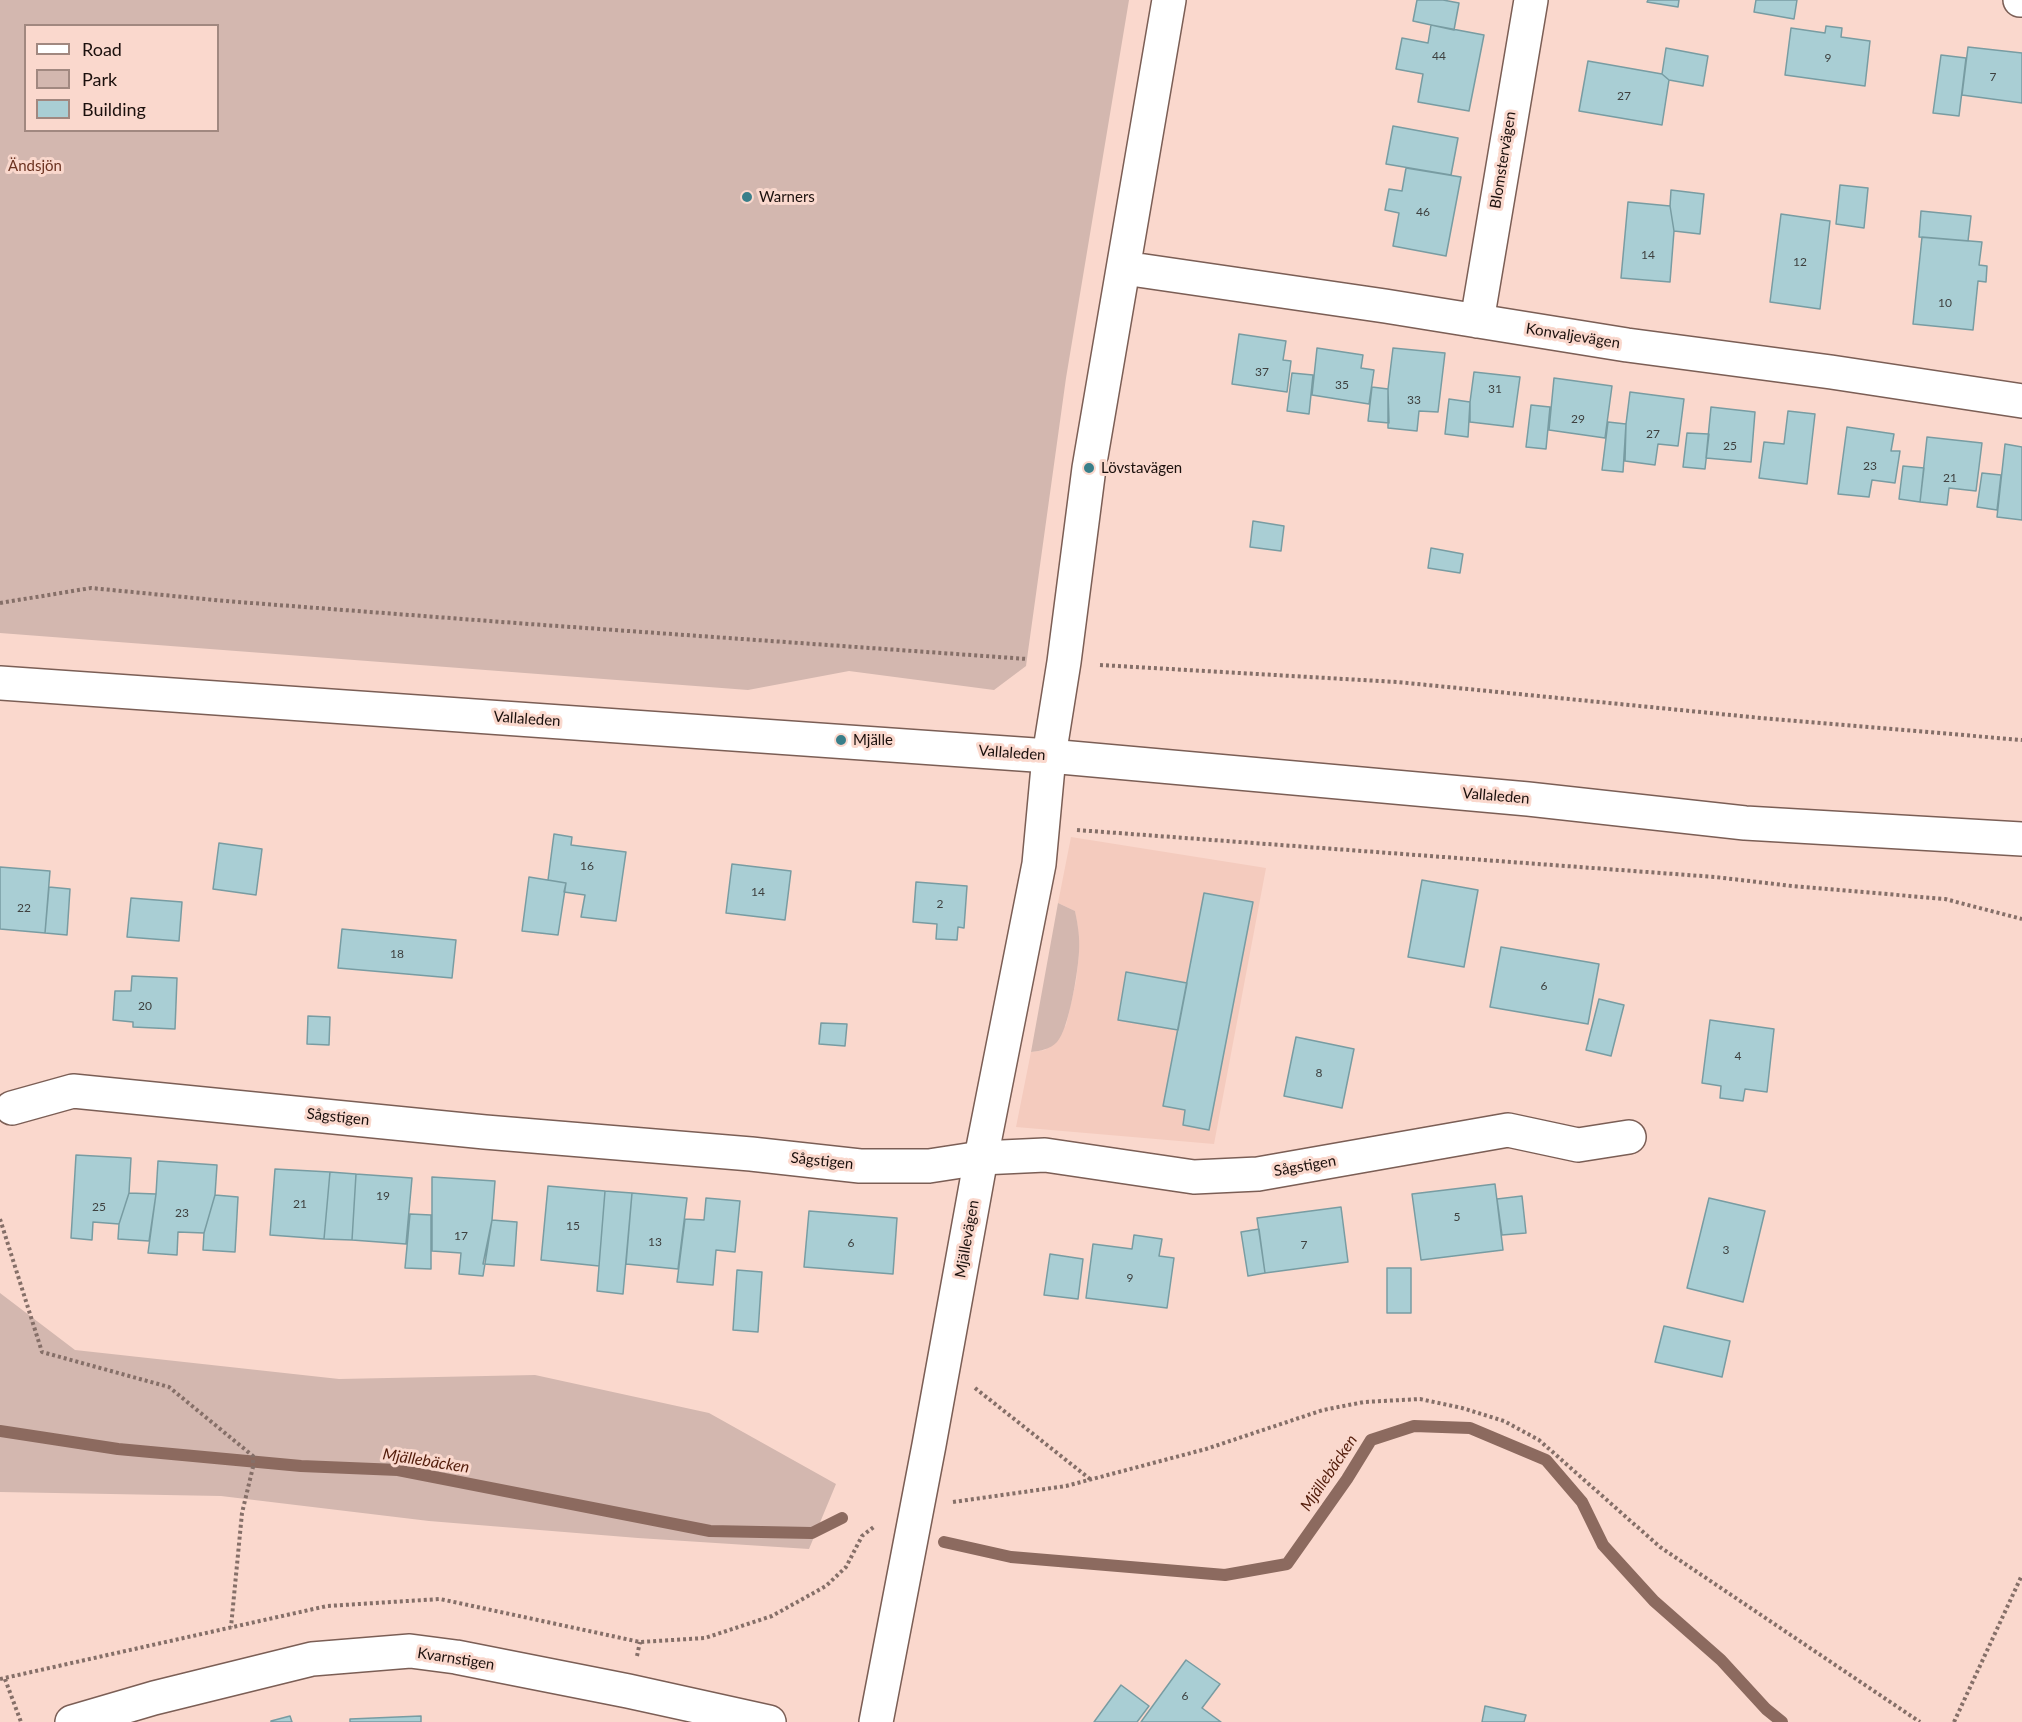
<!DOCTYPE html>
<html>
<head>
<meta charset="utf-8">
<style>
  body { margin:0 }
  #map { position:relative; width:2022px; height:1722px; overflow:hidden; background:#fad8cd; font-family:Lato,sans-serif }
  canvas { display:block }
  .legend { position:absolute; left:24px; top:24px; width:195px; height:108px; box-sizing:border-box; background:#fad8cd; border:2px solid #a18880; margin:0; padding:8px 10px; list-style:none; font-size:18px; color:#1b100d }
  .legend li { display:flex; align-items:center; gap:12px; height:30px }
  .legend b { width:30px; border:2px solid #a18880 }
</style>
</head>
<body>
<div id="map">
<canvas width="2022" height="1722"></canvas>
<ul class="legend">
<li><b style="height:8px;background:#fff"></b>Road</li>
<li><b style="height:16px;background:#d3b7af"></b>Park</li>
<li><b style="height:16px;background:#a9ced4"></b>Building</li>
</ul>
</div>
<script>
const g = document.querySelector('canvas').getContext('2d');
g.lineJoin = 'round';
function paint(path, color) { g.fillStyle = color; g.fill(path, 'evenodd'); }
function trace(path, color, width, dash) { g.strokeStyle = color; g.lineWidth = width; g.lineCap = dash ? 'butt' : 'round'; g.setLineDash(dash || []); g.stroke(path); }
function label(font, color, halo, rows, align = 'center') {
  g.font = font + ' Lato,sans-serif'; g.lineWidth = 6; g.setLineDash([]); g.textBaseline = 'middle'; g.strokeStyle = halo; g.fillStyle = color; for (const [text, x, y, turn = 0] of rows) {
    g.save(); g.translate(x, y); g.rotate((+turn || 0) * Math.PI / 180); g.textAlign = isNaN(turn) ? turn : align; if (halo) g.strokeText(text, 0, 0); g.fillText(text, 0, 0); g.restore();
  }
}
const built = new Path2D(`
  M1071 837 1266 868 1214 1144 1016 1127 1031 1052 1045 1050 1066 1025 1076 981 1079 953 1078 928 1075 911 1058 903Z`);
const green = new Path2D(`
  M0 0H1129L1066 378 1026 666 994 690 849 671 748 690 0 633ZM26 26H218V130H26Z
  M1058 903 1075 911C1078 925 1080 938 1079 952 1078 971 1069 1029 1057 1042 1050 1049 1041 1051 1031 1052Z
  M0 1293 75 1350 339 1379 535 1375 709 1413 836 1484 809 1549 638 1538 429 1521 221 1496 0 1492Z`);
const stream = new Path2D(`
  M0 1431 118 1449 301 1466 398 1470 710 1531 812 1533 842 1518
  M944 1542 1011 1557 1225 1575 1287 1564 1347 1479 1371 1440 1414 1426 1470 1428 1546 1460 1582 1502 1603 1545 1654 1601 1721 1660 1766 1709 1782 1722`);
const building = new Path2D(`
  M1417 0H1443L1459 3 1454 30 1413 21Z
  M1648 0H1679L1678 7 1647 2Z
  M1756 0H1797L1794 19 1754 12Z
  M1431 25 1484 35 1469 111 1418 102 1423 74 1396 69 1402 38 1428 43Z
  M1826 26 1842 28 1841 37 1870 41 1865 86 1785 75 1791 28 1825 33Z
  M1968 47 2022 53V103L1962 95Z
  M1666 48 1708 56 1703 86 1669 80 1662 74Z
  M1941 55 1966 58 1959 116 1933 113Z
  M1588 61 1662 74 1669 80 1662 125 1579 111Z
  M1393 126 1458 138 1451 175 1386 164Z
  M1406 168 1461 177 1446 256 1393 246 1399 213 1385 210 1389 189 1402 191Z
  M1840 185 1868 188 1864 228 1836 224Z
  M1671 190 1704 194 1700 234 1674 231 1670 206Z
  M1628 202 1670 206 1674 231 1670 282 1621 278Z
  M1921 211 1971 216 1968 241 1919 237Z
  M1781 214 1830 221 1820 309 1770 302Z
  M1922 237 1982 242 1979 265 1987 266 1986 282 1978 281 1973 330 1913 324Z
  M1239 334 1286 341 1283 360 1291 361 1287 392 1232 384Z
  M1317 348 1363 355 1361 368 1374 370 1369 404 1312 395Z
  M1393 348 1445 353 1438 412 1419 411 1417 431 1388 428V389Z
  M1474 372 1520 377 1513 427 1470 422V402Z
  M1292 373 1313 375 1309 414 1287 411Z
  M1554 378 1612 386 1605 438 1549 430Z
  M1372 387 1388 389 1389 423 1368 421Z
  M1630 392 1684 399 1678 446 1658 444 1655 465 1625 461 1626 424Z
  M1449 399 1470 402 1468 437 1445 434Z
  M1531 405 1550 407 1546 449 1526 447Z
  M1711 407 1755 412 1751 462 1706 458Z
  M1788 411 1815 414 1807 484 1759 478 1764 442 1784 444Z
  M1608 422 1626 424 1623 472 1602 470Z
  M1847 427 1894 434 1891 451H1900L1895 483 1872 480 1869 497 1838 494Z
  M1687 433 1709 434 1705 469 1683 467Z
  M1927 437 1982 443 1976 491 1949 488 1947 505 1920 502Z
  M2005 444 2022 447V520L1997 517Z
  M1903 466 1924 468 1920 502 1899 499Z
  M1982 473 2001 475 1997 510 1977 507Z
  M1253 521 1284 526 1281 551 1250 547Z
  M1431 548 1463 554 1460 573 1428 568Z
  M554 834 572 837 571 845 626 852 616 921 581 917 585 895 564 892 566 883 548 880Z
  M219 843 262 849 256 895 213 889Z
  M732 864 791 871 785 920 726 913Z
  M0 867 50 871 45 933 0 929Z
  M529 877 566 883 558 935 522 931Z
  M1422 880 1478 890 1464 967 1408 957Z
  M916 882 967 886 964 928 958 927 957 940 936 939 937 924 913 922Z
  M49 887 70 889 67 935 45 933Z
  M1204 893 1253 902 1209 1130 1183 1125 1185 1110 1163 1106Z
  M131 898 182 902 179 941 127 937Z
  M342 929 456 940 452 978 338 968Z
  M1501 947 1599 964 1588 1024 1490 1007Z
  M1126 972 1187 983 1178 1030 1118 1020Z
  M132 976 177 978 175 1029 133 1027V1022L113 1020 115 991H131Z
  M1599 999 1624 1005 1611 1056 1586 1050Z
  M308 1016 330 1017 329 1045 307 1044Z
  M1710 1020 1774 1029 1767 1092 1745 1089 1743 1101 1720 1098 1721 1086 1702 1083Z
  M821 1023 847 1024 845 1046 819 1044Z
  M1296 1037 1354 1049 1342 1108 1284 1096Z
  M76 1155 131 1158 129 1193 119 1224 93 1222 92 1240 71 1238Z
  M158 1161 217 1165 215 1195 204 1233 178 1232 177 1255 148 1253 156 1194Z
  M275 1169 330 1172 324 1239 270 1235Z
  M330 1172 356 1174 352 1240 324 1239Z
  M356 1174 412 1178 406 1244 352 1240Z
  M432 1177 495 1181 492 1220 483 1276 459 1274 461 1253 432 1251Z
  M1495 1184 1503 1250 1421 1260 1412 1194Z
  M548 1186 605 1191 599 1266 541 1260Z
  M605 1191 632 1193 623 1294 597 1291Z
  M129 1193 156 1194 149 1241 118 1239 119 1224Z
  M632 1193 687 1198 678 1269 626 1264Z
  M215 1195 238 1197 235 1252 203 1250 204 1233Z
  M1522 1196 1526 1233 1502 1235 1497 1199Z
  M706 1198 740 1201 735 1252 716 1250 713 1285 677 1282 685 1219 704 1220Z
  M1709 1198 1765 1211 1743 1302 1687 1288Z
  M1341 1207 1348 1262 1265 1273 1257 1218Z
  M809 1211 897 1218 893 1274 804 1267Z
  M410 1214 431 1215V1269L405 1268Z
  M492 1220 517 1222 514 1266 483 1264Z
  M1259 1229 1265 1273 1248 1276 1241 1232Z
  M1134 1235 1162 1239 1159 1256 1174 1258 1167 1308 1086 1298 1093 1244 1132 1249Z
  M1050 1254 1083 1259 1078 1299 1044 1295Z
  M1387 1268H1411V1313H1387Z
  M737 1270 762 1272 758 1332 733 1330Z
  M1664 1326 1730 1341 1722 1377 1655 1362Z
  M1186 1660 1220 1684 1202 1708 1221 1722H1141Z
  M1121 1685 1149 1706 1137 1722H1094Z
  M1485 1706 1526 1715 1524 1722H1482Z
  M290 1716 292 1722H271V1721Z
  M421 1716V1722H350V1719Z`);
const path = new Path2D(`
  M0 603 91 588 225 601 529 624 1027 659
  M1100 665 1397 682 1761 718 2022 740
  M1077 830 1715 877 1792 886 1945 899 2022 919
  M0 1219 42 1352 169 1387 253 1456V1467L242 1513 231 1627
  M975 1388 1090 1479
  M953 1502 1066 1486 1206 1449 1323 1410 1364 1402 1420 1399 1462 1408 1504 1421 1539 1440 1660 1547 1920 1722
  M637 1656 640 1642
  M0 1679 327 1606 440 1599 640 1642 705 1638 772 1616 826 1586 846 1567 862 1536 875 1526
  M5 1679 21 1722
  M1954 1722 2022 1575`);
const minor = new Path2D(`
  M2020 0H2022
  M1124 268 1385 306 1627 345 1831 372 2022 401
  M1477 321 1531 0
  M1049 756 1064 662 1089 468 1169 0
  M12 1108 73 1091 485 1132 751 1154 860 1166H929L981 1158 1045 1155 1194 1177 1258 1174 1508 1130 1578 1145 1629 1137
  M72 1722 154 1698 312 1659 410 1651 456 1657 628 1691 769 1722`);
const tertiary = new Path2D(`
  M876 1722 929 1445 981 1158 1039 864 1049 756`);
const secondary = new Path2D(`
  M0 683 1049 756 1528 799 1745 823 2022 839`);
const markers = [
  [747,197,6,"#397f8a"],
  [1089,468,6,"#397f8a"],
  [841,740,6,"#397f8a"]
];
const numberNames = [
  ["44",1439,56],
  ["9",1828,58],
  ["7",1993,77],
  ["27",1624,96],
  ["46",1423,212],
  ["14",1648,255],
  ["12",1800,262],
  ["10",1945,303],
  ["37",1262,372],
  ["35",1342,385],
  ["31",1495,389],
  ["33",1414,400],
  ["29",1578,419],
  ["27",1653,434],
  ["25",1730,446],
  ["23",1870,466],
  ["21",1950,478],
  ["16",587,866],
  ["14",758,892],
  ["2",940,904],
  ["22",24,908],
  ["18",397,954],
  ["6",1544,986],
  ["20",145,1006],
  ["4",1738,1056],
  ["8",1319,1073],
  ["19",383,1196],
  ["21",300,1204],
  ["25",99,1207],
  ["23",182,1213],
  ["5",1457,1217],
  ["15",573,1226],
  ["17",461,1236],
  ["13",655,1242],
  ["6",851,1243],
  ["7",1304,1245],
  ["3",1726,1250],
  ["9",1130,1278],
  ["6",1185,1696]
];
const streetNames = [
  ["Blomstervägen",1503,160,-81],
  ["Konvaljevägen",1573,336,9],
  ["Vallaleden",527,719,4],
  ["Vallaleden",1012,753,4],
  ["Vallaleden",1496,796,5],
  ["Sågstigen",338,1117,6],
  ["Sågstigen",822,1161,6],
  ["Sågstigen",1305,1166,-10],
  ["Mjällevägen",967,1239,-80],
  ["Kvarnstigen",456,1659,9]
];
const parkNames = [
  ["Ändsjön",35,166]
];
const poiNames = [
  ["Warners",759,197],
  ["Lövstavägen",1101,468],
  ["Mjälle",853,740]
];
const waterNames = [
  ["Mjällebäcken",426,1461,9],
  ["Mjällebäcken",1329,1473,-56]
];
paint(built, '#f4cbbe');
paint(green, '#d3b7af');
trace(stream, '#8c6a5f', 12);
paint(building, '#a9ced4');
trace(building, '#789ca2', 1.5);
trace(minor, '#7b5e55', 36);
trace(tertiary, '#7b5e55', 36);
trace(secondary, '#7b5e55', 36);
trace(path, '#856f68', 4, [3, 3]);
trace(minor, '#fff', 33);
trace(tertiary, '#fff', 33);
trace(secondary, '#fff', 33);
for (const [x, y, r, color] of markers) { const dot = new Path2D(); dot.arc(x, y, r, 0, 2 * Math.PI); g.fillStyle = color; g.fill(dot); trace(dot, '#fad8cd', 2); }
label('12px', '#3e403f', null, numberNames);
label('15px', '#1b100d', '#fad8cd', streetNames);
label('15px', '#6c3321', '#fad8cd', parkNames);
label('15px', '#1b100d', '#fad8cd', poiNames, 'left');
label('italic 16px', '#531c0a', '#fad8cd', waterNames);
</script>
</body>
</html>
